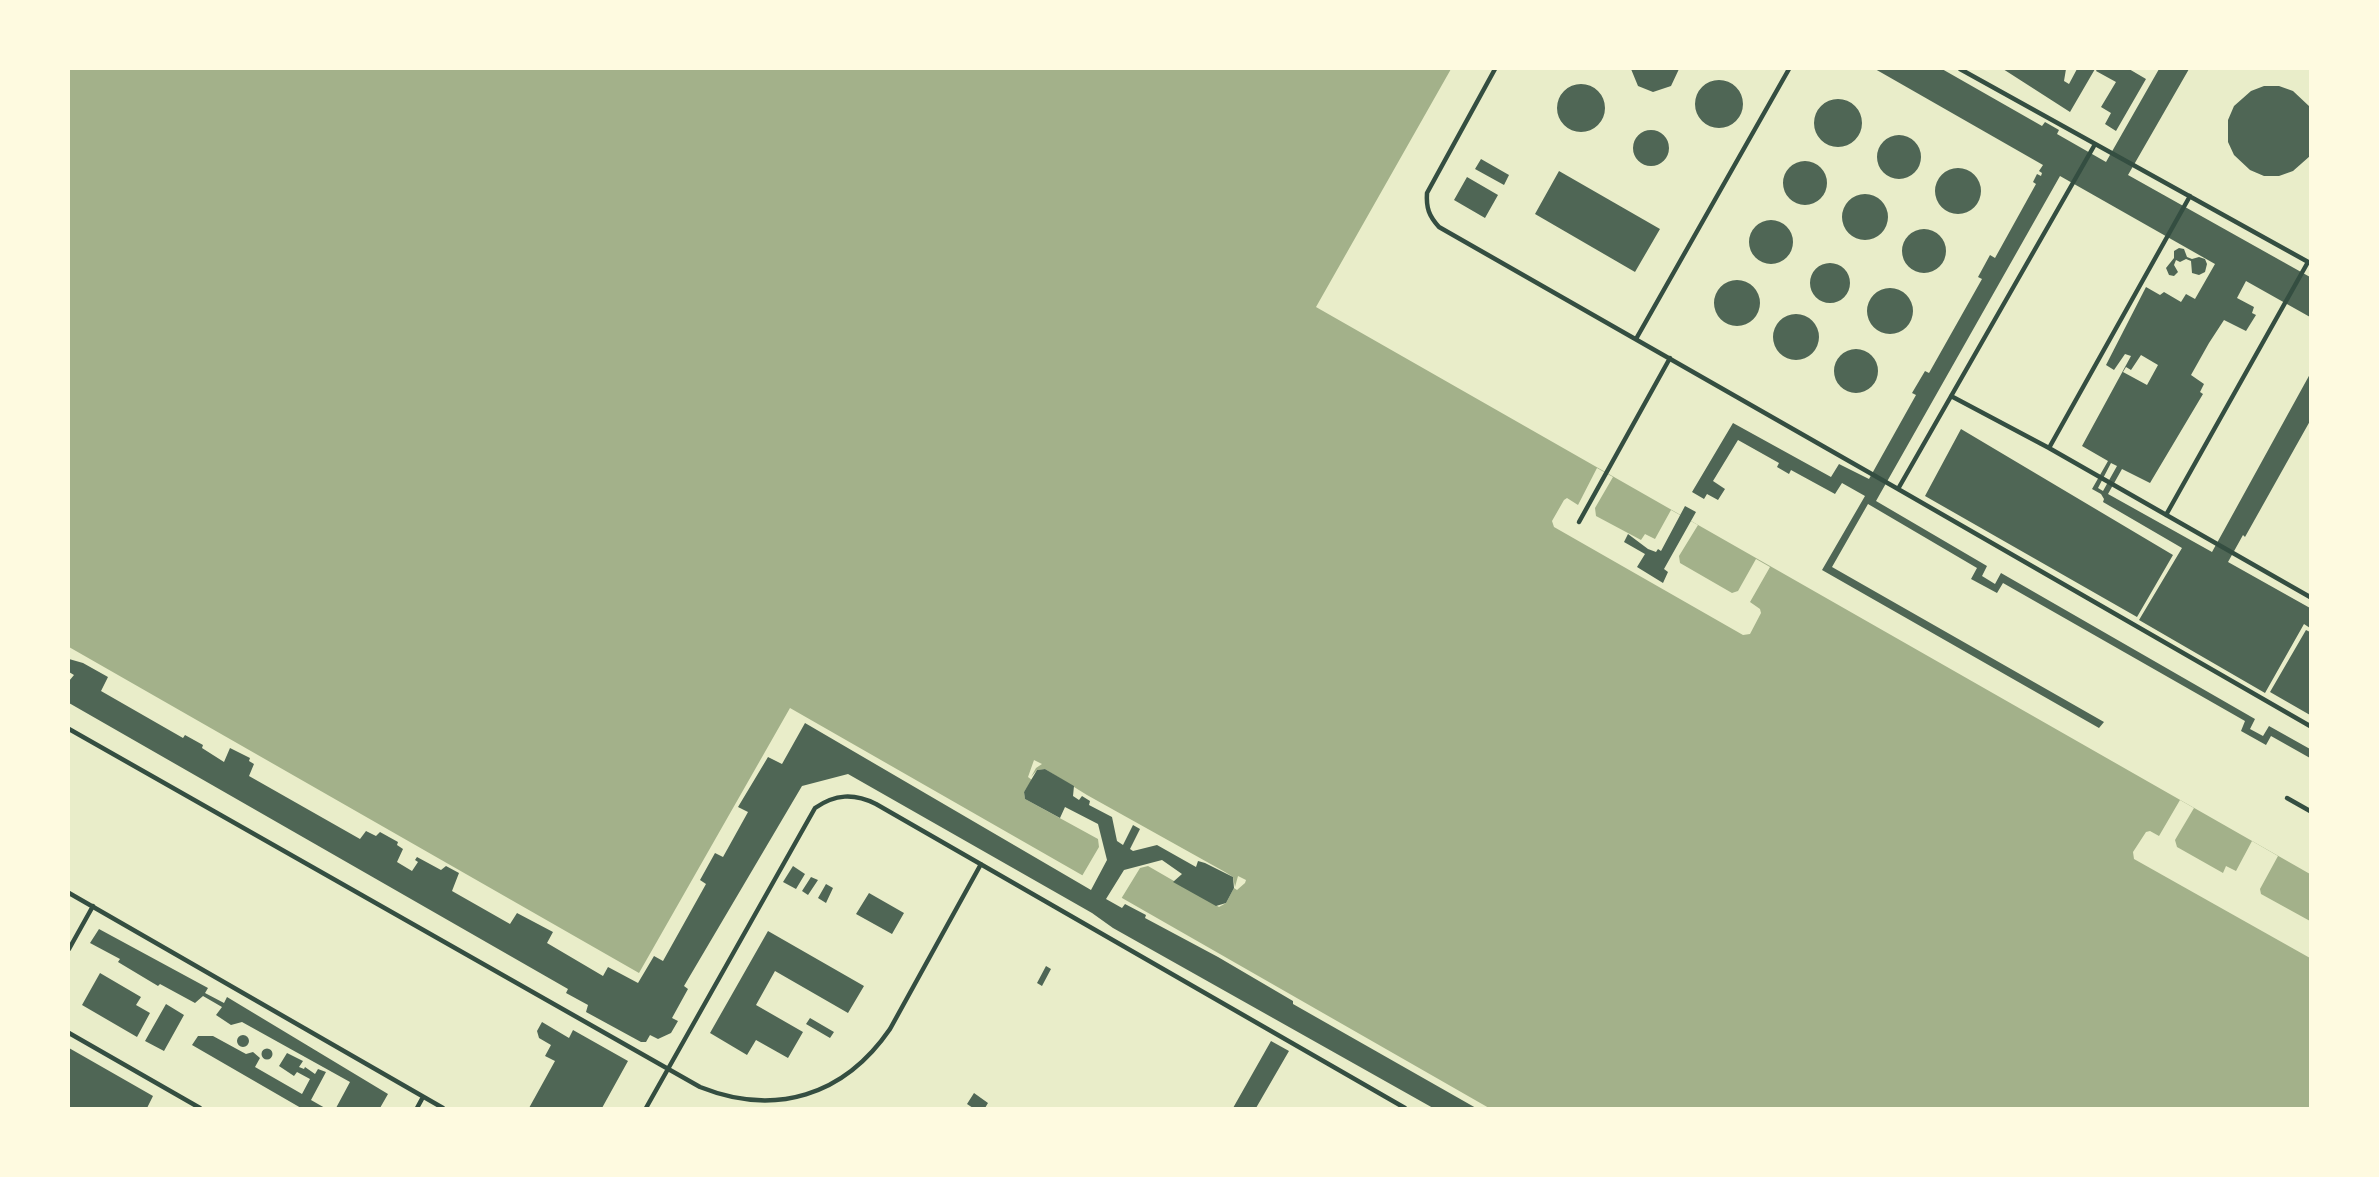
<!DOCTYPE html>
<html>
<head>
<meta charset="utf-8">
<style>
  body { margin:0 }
  #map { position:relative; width:2379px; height:1177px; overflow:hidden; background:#e9edc9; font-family:"Fira Sans Condensed",sans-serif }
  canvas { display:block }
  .frame { position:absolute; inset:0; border:70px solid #fefae0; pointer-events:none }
</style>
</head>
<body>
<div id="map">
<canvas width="2379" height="1177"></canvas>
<div class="frame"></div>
</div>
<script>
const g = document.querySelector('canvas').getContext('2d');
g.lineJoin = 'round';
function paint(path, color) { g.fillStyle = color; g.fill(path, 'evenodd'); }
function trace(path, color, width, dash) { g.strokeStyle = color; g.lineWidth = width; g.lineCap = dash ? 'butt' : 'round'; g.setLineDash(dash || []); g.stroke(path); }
const water = new Path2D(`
  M69 69H1451L1316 307 2310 874V1108H1489L790 708 639 973 69 647Z`);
const pier = new Path2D(`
  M1597 468 1613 477 1595 508 1596 516 1641 540 1645 534 1655 539 1671 510 1698 525 1679 556 1680 563 1732 593 1738 591 1756 559 1770 567 1750 602 1760 609 1761 613 1750 634 1743 635 1554 527 1552 521 1564 500 1567 498 1578 505Z
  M1034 760 1042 764 1036 768 1031 777 1037 770 1045 769 1087 795 1225 872 1233 877 1235 887 1238 876 1246 880 1245 883 1237 890 1234 888 1226 903 1219 907 1148 866 1140 868 1121 899 1082 876 1099 847 1098 839 1025 799 1024 792 1032 780 1028 777Z
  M2180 800 2194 808 2175 840 2177 847 2223 873 2226 866 2236 871 2252 841 2278 856 2260 889 2261 894 2310 921V958L2134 859 2133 852 2146 832 2150 831 2159 836Z`);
const building = new Path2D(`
  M1631 69H1679L1671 86 1653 92 1638 86Z
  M1875 69H1942L2042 126 2045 122 2059 130 2057 134 2106 162 2159 69H2189L2128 175 2310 277V317L2246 281 2237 298 2254 307 2252 313 2256 315 2246 331 2224 320 2209 343 2191 375 2204 384 2200 392 2203 394 2150 483 2122 469 2108 494 2212 552 2310 374V421L2245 537 2243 535 2228 562 2310 608V628L2304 624 2265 693 2139 620 2182 548 2103 502 2104 499 2101 494 2092 489 2108 461 2082 446 2131 356 2125 354 2114 370 2106 365 2146 287 2160 295 2164 292 2181 302 2186 294 2195 299 2215 264 2060 176 1876 501 1987 566 1982 576 1995 584 2001 573 2255 719 2250 729 2263 736 2269 726 2310 749V758L2271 736 2266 745 2241 731 2245 721 2003 583 1997 593 1971 579 1977 568 1868 504 1832 567 2104 722 2099 728 1822 570 1865 496 1842 483 1835 494 1791 470 1789 474 1777 467 1779 463 1738 440 1713 481 1725 489 1718 500 1707 494 1704 499 1692 492 1733 423 1831 477 1839 464 1869 479 1916 395 1912 393 1925 371 1929 373 1982 279 1978 277 1990 255 1995 258 2036 184 2033 182 2037 174 2041 176 2042 173 2039 171 2043 165ZM2141 355 2158 365 2147 385 2123 372 2126 367 2131 370ZM2111 463 2117 466 2103 491 2098 488Z
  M2003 69H2066L2064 81 2069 84 2077 69H2095L2070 112Z
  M2097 69H2129L2146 79 2116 131 2105 124 2111 113 2101 107 2116 82 2096 71Z
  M1695 104a24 24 0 1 1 48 0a24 24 0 1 1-48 0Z
  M1557 108a24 24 0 1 1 48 0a24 24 0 1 1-48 0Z
  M2264 86H2279L2293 91 2310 107V156L2293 171 2279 176H2264L2250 170 2234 155 2228 142V120L2234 106 2251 91Z
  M1814 123a24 24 0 1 1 48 0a24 24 0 1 1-48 0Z
  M1633 148a18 18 0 1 1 36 0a18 18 0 1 1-36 0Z
  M1877 157a22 22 0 1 1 44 0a22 22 0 1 1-44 0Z
  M1481 159 1509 175 1504 185 1475 169Z
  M1783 183a22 22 0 1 1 44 0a22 22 0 1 1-44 0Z
  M1935 191a23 23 0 1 1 46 0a23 23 0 1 1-46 0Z
  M1559 171 1660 229 1635 272 1535 214Z
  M1467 177 1498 195 1485 218 1454 200Z
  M1842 217a23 23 0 1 1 46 0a23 23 0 1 1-46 0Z
  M1749 242a22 22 0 1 1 44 0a22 22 0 1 1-44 0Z
  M1902 251a22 22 0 1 1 44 0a22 22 0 1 1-44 0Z
  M2179 248 2184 249 2187 257 2192 259 2199 257 2205 259 2207 264 2205 272 2199 275 2192 273 2191 261 2186 259 2180 262 2176 260 2174 265 2178 272 2174 276 2169 275 2166 268 2174 258V251Z
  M1810 283a20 20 0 1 1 40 0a20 20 0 1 1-40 0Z
  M1714 303a23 23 0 1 1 46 0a23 23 0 1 1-46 0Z
  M1867 311a23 23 0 1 1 46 0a23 23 0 1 1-46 0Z
  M1773 337a23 23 0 1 1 46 0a23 23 0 1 1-46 0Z
  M1834 371a22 22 0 1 1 44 0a22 22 0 1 1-44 0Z
  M1961 429 2173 555 2137 617 1925 496Z
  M1685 506 1696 512 1664 569 1668 572 1663 583 1637 567 1645 554 1624 542 1628 534 1648 549 1656 552 1658 549 1661 551Z
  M2306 630 2310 632V715L2270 692Z
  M69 659 83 663 108 677 101 691 183 738 185 735 203 745 202 748 224 762 230 748 250 758 249 761 254 764 249 776 360 839 366 831 376 836 380 832 398 842 397 845 403 849 397 862 412 871 418 862 415 860 417 857 441 870 446 866 459 873 452 891 510 924 517 913 553 932 547 943 603 976 608 967 638 983 654 956 663 961 706 884 700 880 715 853 723 857 748 812 738 807 768 757 782 764 805 723 1091 890 1107 860 1098 824 1065 807 1060 818 1025 799 1024 792 1037 770 1045 769 1074 786 1073 796 1079 800 1082 796 1090 801 1089 805 1112 817 1117 841 1123 845 1133 825 1140 829 1130 849 1133 851 1157 845 1196 867 1198 861 1205 863 1233 877 1234 888 1226 903 1216 906 1173 882 1182 874 1162 860 1124 870 1106 899 1122 908 1125 904 1146 915 1145 918 1218 957 1293 1001V1004L1476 1108H1433L1113 928 1092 913 848 774 802 786 684 986 688 989 672 1018 678 1021 671 1033 658 1039 650 1035 646 1042H641L586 1012 588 1005 566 993 568 989 69 703V681L74 675 69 672Z
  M793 866 805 874 796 889 783 882Z
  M811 877 818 880 808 895 802 891Z
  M826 884 833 888 826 903 818 898Z
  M869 893 904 913 892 934 856 914Z
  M99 929 208 988 205 993 224 1003 227 997 388 1094 380 1108H336L350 1082 242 1022 231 1025 216 1015 222 1007 203 996 195 1003 160 984 158 986 118 962 120 959 90 943Z
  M768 931 864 986 848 1013 775 971 756 1005 803 1032 788 1058 756 1040 747 1055 710 1033Z
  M1046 966 1051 969 1042 986 1037 983Z
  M100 973 141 997 136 1005 150 1013 137 1037 82 1005Z
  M166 1004 184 1015 164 1051 145 1041Z
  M810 1018 834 1032 830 1038 806 1024Z
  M542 1022 569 1038 573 1030 628 1061 602 1108H529L555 1061 545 1056 551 1045 539 1038 537 1031Z
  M237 1041a6 6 0 1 1 12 0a6 6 0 1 1-12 0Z
  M198 1036H213L246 1054 253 1052 260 1058 255 1067 302 1094 310 1079 297 1072 294 1076 279 1066 287 1053 303 1061 299 1067 304 1069 305 1067 315 1074 318 1069 326 1072 311 1100 325 1108H301L192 1045Z
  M1271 1041 1289 1051 1256 1108H1233Z
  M69 1048 153 1096 147 1108H69Z
  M261.5 1054a5.5 5.5 0 1 1 11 0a5.5 5.5 0 1 1-11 0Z
  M974 1093 988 1103 985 1108H973L967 1104Z`);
const service = new Path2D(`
  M1495 69 1427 193C1426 208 1429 216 1439 227L1898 489
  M1960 69 2310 263
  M2094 146 1898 489 2310 726
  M1636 339 1789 69
  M1951 396 2049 448 2190 196
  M2049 448 2310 597
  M2166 515 2308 262
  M1579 522 1670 358
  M69 729 700 1087C775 1117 844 1096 890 1029L981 864
  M2287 798 2310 811
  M69 893 443 1108
  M69 949 93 906
  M69 1033 200 1108
  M417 1108 423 1097
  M646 1108 815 808C835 794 854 793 876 804L1405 1108`);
paint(water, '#a3b18a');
paint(pier, '#e9edc9');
paint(building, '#4f6655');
trace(service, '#344e41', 4.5);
</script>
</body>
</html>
